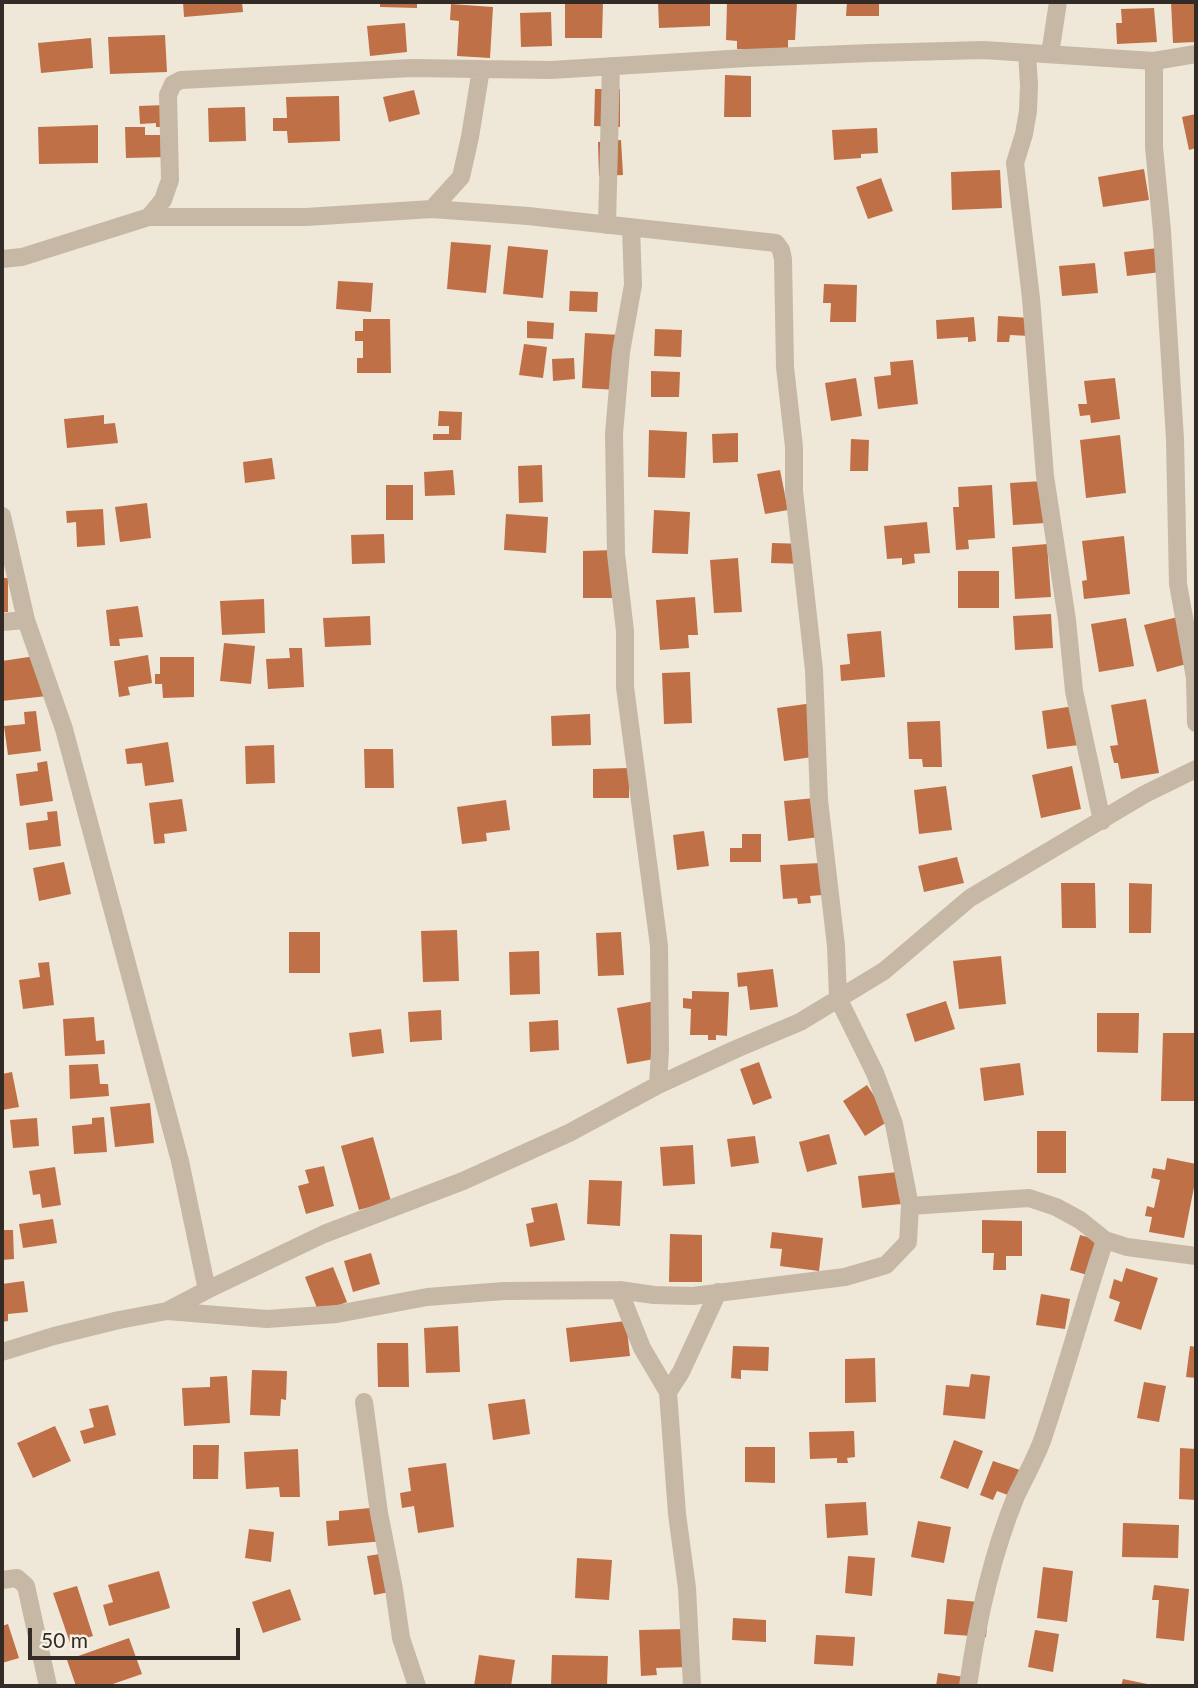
<!DOCTYPE html>
<html>
<head>
<meta charset="utf-8">
<style>
  body { margin:0 }
  #map { position:relative; width:1198px; height:1688px; overflow:hidden; background:#efe7d8; font-family:Lato,sans-serif }
  canvas { display:block }
  .frame { position:absolute; inset:0; border:4px solid #332b26; pointer-events:none }
  .scale { position:absolute; left:28px; top:1628px; width:212px; height:32px; box-sizing:border-box; border:4px solid #332b26; border-top:0; padding-left:9px; font-size:21px; line-height:24px; white-space:nowrap; color:#332b26; -webkit-text-stroke:5px #f7f1e4; paint-order:stroke }
</style>
</head>
<body>
<div id="map">
<canvas width="1198" height="1688"></canvas>
<div class="frame"></div>
<div class="scale">50 m</div>
</div>
<script>
const g = document.querySelector('canvas').getContext('2d');
g.lineJoin = 'round';
function paint(path, color) { g.fillStyle = color; g.fill(path, 'evenodd'); }
function trace(path, color, width, dash) { g.strokeStyle = color; g.lineWidth = width; g.lineCap = dash ? 'butt' : 'round'; g.setLineDash(dash || []); g.stroke(path); }
const building = new Path2D(`
  M183 2H242L243 12 184 17Z
  M380 2H417V8L380 7Z
  M565 2H603L602 38H565Z
  M658 2H710V26L659 28Z
  M727 2H797L795 40H788V51L737 49V41L726 40Z
  M847 2H879V16H846Z
  M1171 2H1196V42L1173 43Z
  M451 4 493 7 490 58 457 56 459 21 450 20Z
  M1154 8 1157 42 1117 44 1116 23H1122L1121 9Z
  M551 12 552 46 521 47 520 13Z
  M405 23 407 52 370 56 367 26Z
  M165 35 167 72 110 74 108 37Z
  M91 38 93 68 41 73 38 43Z
  M725 75 751 76V117H724Z
  M595 89H620V127L594 126Z
  M414 90 420 114 389 122 383 97Z
  M339 96 340 141 288 143 287 131H273V118H287L286 97Z
  M165 105 166 127H156V123L140 124 139 106Z
  M245 107 246 141 209 142 208 108Z
  M1196 114V148L1189 150 1182 117Z
  M98 125V163L39 164 38 127Z
  M125 127H145V135H168V157L126 158Z
  M877 128 878 153 861 154V158L834 160 832 130Z
  M621 140 623 175 599 176 598 142Z
  M1144 169 1149 200 1103 207 1098 177Z
  M1000 170 1002 208 952 210 951 172Z
  M881 178 893 211 868 219 856 187Z
  M451 242 491 245 486 293 447 289Z
  M508 246 548 250 543 298 503 294Z
  M1158 248 1161 272 1127 276 1124 252Z
  M1095 263 1098 293 1062 296 1059 266Z
  M338 281 373 283 371 312 336 309Z
  M824 284 857 285 856 322H830L831 303H823Z
  M570 291 598 292 597 312 569 311Z
  M998 316 1030 318V336L1010 335 1009 342H997Z
  M974 317 976 341 968 342V337L937 339 936 320Z
  M363 319H390L391 373H357V358H363V341H355V331H363Z
  M527 321 554 323 553 339 527 338Z
  M655 329 682 330 681 357 654 356Z
  M585 333 620 335 618 390 582 388Z
  M524 344 547 347 543 378 519 375Z
  M574 358 575 379 553 381 552 359Z
  M913 360 918 404 878 409 874 377 891 375 890 362Z
  M651 371 680 372 679 397H651Z
  M856 378 862 416 831 421 825 383Z
  M1115 378 1120 419 1091 423 1090 415 1080 416 1078 404H1087L1084 381Z
  M439 411 462 412 461 440H433V434H449V426H438Z
  M104 415V424L115 423 118 443 67 448 64 419Z
  M649 430 687 432 685 478 648 477Z
  M738 433V462L713 463 712 434Z
  M1120 435 1126 493 1086 498 1080 440Z
  M851 439 869 440 868 471H850Z
  M272 458 275 479 245 483 243 462Z
  M542 465 543 502 519 503 518 466Z
  M453 470 455 495 425 496 424 472Z
  M780 470 788 510 765 514 757 474Z
  M1043 481 1045 523 1013 525 1010 483Z
  M386 485H413V520H386Z
  M992 485 995 538 968 540 969 549 956 550 953 507H959L958 487Z
  M147 503 151 538 120 542 115 507Z
  M103 509 105 545 77 547 76 522 67 523 66 511Z
  M654 510 690 512 688 554 652 553Z
  M506 514 548 517 546 553 504 550Z
  M927 522 930 553 914 554 915 563 902 565V558L887 559 884 526Z
  M384 534 385 563 352 564 351 535Z
  M1124 536 1130 594 1084 599 1082 581 1087 580 1082 541Z
  M772 543 805 544 804 564 771 563Z
  M1047 544 1051 597 1015 599 1012 547Z
  M615 550V598H583V551Z
  M738 558 742 612 714 613 710 560Z
  M958 571H999V608H958Z
  M2 578H8V612H2Z
  M695 597 698 635H688L689 648 660 650 656 600Z
  M264 599 265 633 222 635 220 601Z
  M138 606 143 637 119 639 120 646H110L106 610Z
  M1051 614 1053 648 1015 650 1013 616Z
  M370 616 371 645 325 647 323 618Z
  M1178 617 1190 663 1157 672 1144 625Z
  M1126 618 1134 666 1099 672 1091 624Z
  M881 631 885 677 841 681 840 665 850 664 847 634Z
  M224 643 255 646 251 684 220 681Z
  M289 648H302L304 687 268 689 266 659 290 658Z
  M42 655 47 696 2 701V661Z
  M148 655 152 683 128 687 130 695 119 697 114 661Z
  M160 657H194V697L163 698 162 684H155V674H160Z
  M690 672 692 723 664 724 662 673Z
  M1146 699 1159 773 1121 779 1118 763H1114L1110 746 1118 745 1111 705Z
  M813 703 820 756 784 761 777 708Z
  M1074 706 1079 745 1047 749 1042 711Z
  M36 711 41 751 8 755 4 726 25 724 24 712Z
  M590 714 591 745 552 746 551 716Z
  M940 721 942 767H923L922 759H909L907 722Z
  M168 742 174 782 145 786 142 763 127 764 125 749Z
  M274 745 275 783 246 784 245 746Z
  M364 749H393L394 788H365Z
  M47 761 53 801 20 806 16 774 38 771 37 763Z
  M1072 766 1081 809 1041 818 1032 775Z
  M629 768V798H593V769Z
  M946 786 952 830 919 834 914 790Z
  M815 798 819 837 788 841 784 801Z
  M182 799 187 831 164 834 165 843 154 844 149 803Z
  M506 800 510 830 486 833 487 841 462 844 457 807Z
  M57 811 61 846 29 850 26 823 48 820 47 812Z
  M704 831 709 866 677 870 673 835Z
  M742 834H761V862H730V848H742Z
  M957 857 964 883 924 892 918 866Z
  M64 862 71 894 39 901 33 868Z
  M820 863 822 895 810 896 811 903 798 904 797 898 783 899 780 865Z
  M1061 883H1095L1096 928H1062Z
  M1129 883 1152 884 1151 933H1129Z
  M457 930 459 981 423 982 421 931Z
  M289 932H320V973H289Z
  M621 932 624 975 598 976 596 933Z
  M539 951 540 994 510 995 509 952Z
  M1001 956 1006 1004 959 1009 953 961Z
  M49 962 54 1005 23 1009 19 980 40 977 38 963Z
  M773 969 778 1007 750 1010 747 986 738 987 737 973Z
  M692 991 729 992 727 1036 716 1035V1040H708V1035H690L691 1009 683 1008V998L692 999Z
  M655 1001 665 1057 627 1064 617 1008Z
  M946 1001 955 1029 915 1042 906 1014Z
  M441 1010 442 1040 410 1042 408 1012Z
  M1097 1013H1139L1138 1053 1097 1052Z
  M94 1017 96 1041 104 1040 105 1054 65 1056 63 1019Z
  M558 1020 559 1050 530 1052 529 1022Z
  M381 1029 384 1053 352 1057 349 1033Z
  M1163 1033H1196V1101H1161Z
  M759 1062 772 1098 753 1105 740 1069Z
  M1020 1063 1024 1095 984 1101 980 1068Z
  M98 1064 100 1084H108L109 1096 70 1099 69 1065Z
  M12 1072 19 1107 2 1110V1074Z
  M867 1085 890 1120 865 1136 843 1101Z
  M150 1103 154 1143 115 1147 110 1107Z
  M104 1117 107 1152 74 1154 72 1126 92 1124V1118Z
  M37 1118 39 1146 13 1148 10 1120Z
  M1037 1131H1066V1173H1037Z
  M829 1134 837 1164 807 1172 799 1142Z
  M755 1136 759 1163 731 1167 727 1139Z
  M373 1137 391 1201 359 1210 341 1146Z
  M693 1145 695 1184 663 1186 660 1147Z
  M1167 1158 1196 1164V1177L1184 1238 1149 1232 1152 1217 1145 1216 1147 1206 1154 1208 1160 1180 1151 1178 1153 1168 1165 1170Z
  M324 1166 334 1206 306 1214 298 1186 309 1183 305 1170Z
  M55 1167 61 1205 42 1208 40 1194 33 1195 29 1171Z
  M898 1172 901 1204 862 1208 858 1176Z
  M589 1180 622 1181 620 1226 587 1224Z
  M557 1203 565 1240 530 1247 526 1224 534 1222 531 1208Z
  M53 1219 57 1243 23 1248 19 1224Z
  M982 1220 1022 1221V1256H1006V1270H993L994 1253H982Z
  M2 1230H13L14 1259 2 1260Z
  M772 1232 823 1238 819 1271 780 1266 782 1249 770 1248Z
  M670 1234 702 1235V1282H669Z
  M1080 1235 1109 1243 1098 1278 1070 1270Z
  M371 1253 380 1284 353 1292 344 1261Z
  M333 1267 347 1302 319 1313 305 1277Z
  M1126 1268 1158 1278 1141 1330 1114 1321 1120 1302 1109 1298 1114 1279 1122 1282Z
  M24 1281 28 1312 8 1314V1321L2 1322V1284Z
  M1041 1294 1070 1299 1065 1329 1036 1325Z
  M626 1321 630 1356 570 1362 566 1328Z
  M458 1326 460 1372 426 1373 424 1328Z
  M377 1343H408L409 1387H378Z
  M733 1346 769 1347 768 1371 741 1370V1379L731 1378Z
  M1190 1346 1196 1347V1378L1186 1377Z
  M875 1358 876 1402 845 1403V1359Z
  M252 1370 287 1371 286 1400 281 1399 280 1416 250 1415Z
  M971 1374 990 1376 985 1419 943 1415 946 1385 969 1387Z
  M227 1376 230 1423 184 1426 182 1388 210 1387V1377Z
  M1144 1382 1166 1386 1159 1422 1137 1418Z
  M525 1399 530 1434 493 1440 488 1404Z
  M108 1405 116 1435 84 1444 80 1431 94 1427 89 1409Z
  M55 1426 71 1461 33 1478 17 1443Z
  M854 1431 855 1457 847 1458 848 1463H837V1458L810 1459 809 1432Z
  M954 1440 983 1451 968 1489 940 1478Z
  M193 1445H219L218 1479H193Z
  M745 1447H775V1483L745 1482Z
  M1180 1448 1196 1449V1500L1179 1499Z
  M298 1449 300 1497H280L279 1487 246 1489 244 1452Z
  M993 1461 1026 1472 1016 1498 997 1491 993 1500 980 1495Z
  M446 1463 454 1527 418 1533 414 1506 402 1508 400 1493 411 1491 408 1468Z
  M866 1502 868 1535 827 1538 825 1504Z
  M381 1507 384 1541 328 1546 326 1521 339 1520V1511Z
  M918 1521 951 1527 944 1563 911 1557Z
  M1123 1523 1179 1525 1178 1558 1122 1557Z
  M249 1529 274 1532 271 1562 245 1558Z
  M393 1552 400 1590 374 1595 367 1556Z
  M848 1556 875 1558 872 1596 845 1593Z
  M577 1558 612 1560 609 1600 575 1598Z
  M1043 1567 1073 1571 1067 1622 1037 1618Z
  M159 1571 170 1608 109 1626 103 1605 113 1602 108 1585Z
  M1154 1585 1189 1589 1184 1641 1156 1638 1159 1600H1152Z
  M77 1586 93 1636 70 1643 53 1593Z
  M290 1589 301 1620 263 1633 252 1602Z
  M947 1599 989 1603 986 1637 944 1634Z
  M733 1618 766 1620V1642L732 1640Z
  M8 1624 19 1658 2 1663V1626Z
  M687 1629 688 1667 656 1668 657 1675 641 1676 639 1630Z
  M1035 1630 1059 1634 1053 1672 1028 1667Z
  M816 1635 855 1637 853 1666 814 1664Z
  M129 1638 142 1674 107 1686H76L67 1660Z
  M479 1655 515 1660 511 1686H474Z
  M552 1655 608 1656 607 1686H551Z
  M938 1673 971 1678 970 1686H936Z
  M1123 1679 1152 1685 1151 1686H1121Z`);
const street = new Path2D(`
  M1027 53 1029 85 1028 111 1024 134 1015 163 1031 298 1045 476 1067 620 1074 691 1102 821
  M1050 54 1058 2
  M1154 61V147L1162 231 1175 439 1178 584 1195 678 1196 723
  M432 209 461 177 470 137 481 69
  M149 217H306L432 209 528 216 776 243 781 250 783 259 785 367 794 447V491L814 670 819 800 836 946 838 998 875 1073 894 1124 910 1206 1029 1198 1056 1207 1080 1220 1105 1240 1127 1247 1196 1256
  M607 225 611 66
  M631 227 633 285 621 352 614 434 616 554 625 631V687L659 946 660 1050 658 1085
  M2 259 22 257 149 217 163 200 170 180 168 95 173 84 181 80 412 68 551 70 746 58 871 53 983 50 1154 61 1196 54
  M2 516 26 620 64 729 180 1161 207 1290
  M2 622 26 620
  M619 1290 654 1295 693 1296 845 1277 886 1265 908 1242 910 1206
  M167 1311 267 1319 337 1314 427 1297 504 1291 619 1290 642 1348 668 1392 677 1514 687 1588 692 1686
  M2 1352 54 1336 119 1320 167 1311 207 1290 324 1234 463 1181 569 1133 658 1085 736 1049 800 1022 884 971 970 898 1145 794 1196 769
  M668 1392 681 1372 718 1292
  M364 1402 379 1513 394 1589 401 1638 417 1686
  M2 1580 17 1578 26 1586 48 1686
  M968 1686C977 1622 991 1557 1016 1496 1025 1477 1036 1458 1043 1438 1065 1373 1083 1306 1105 1240`);
paint(building, '#bf7047');
trace(street, '#c6b8a5', 18);
</script>
</body>
</html>
